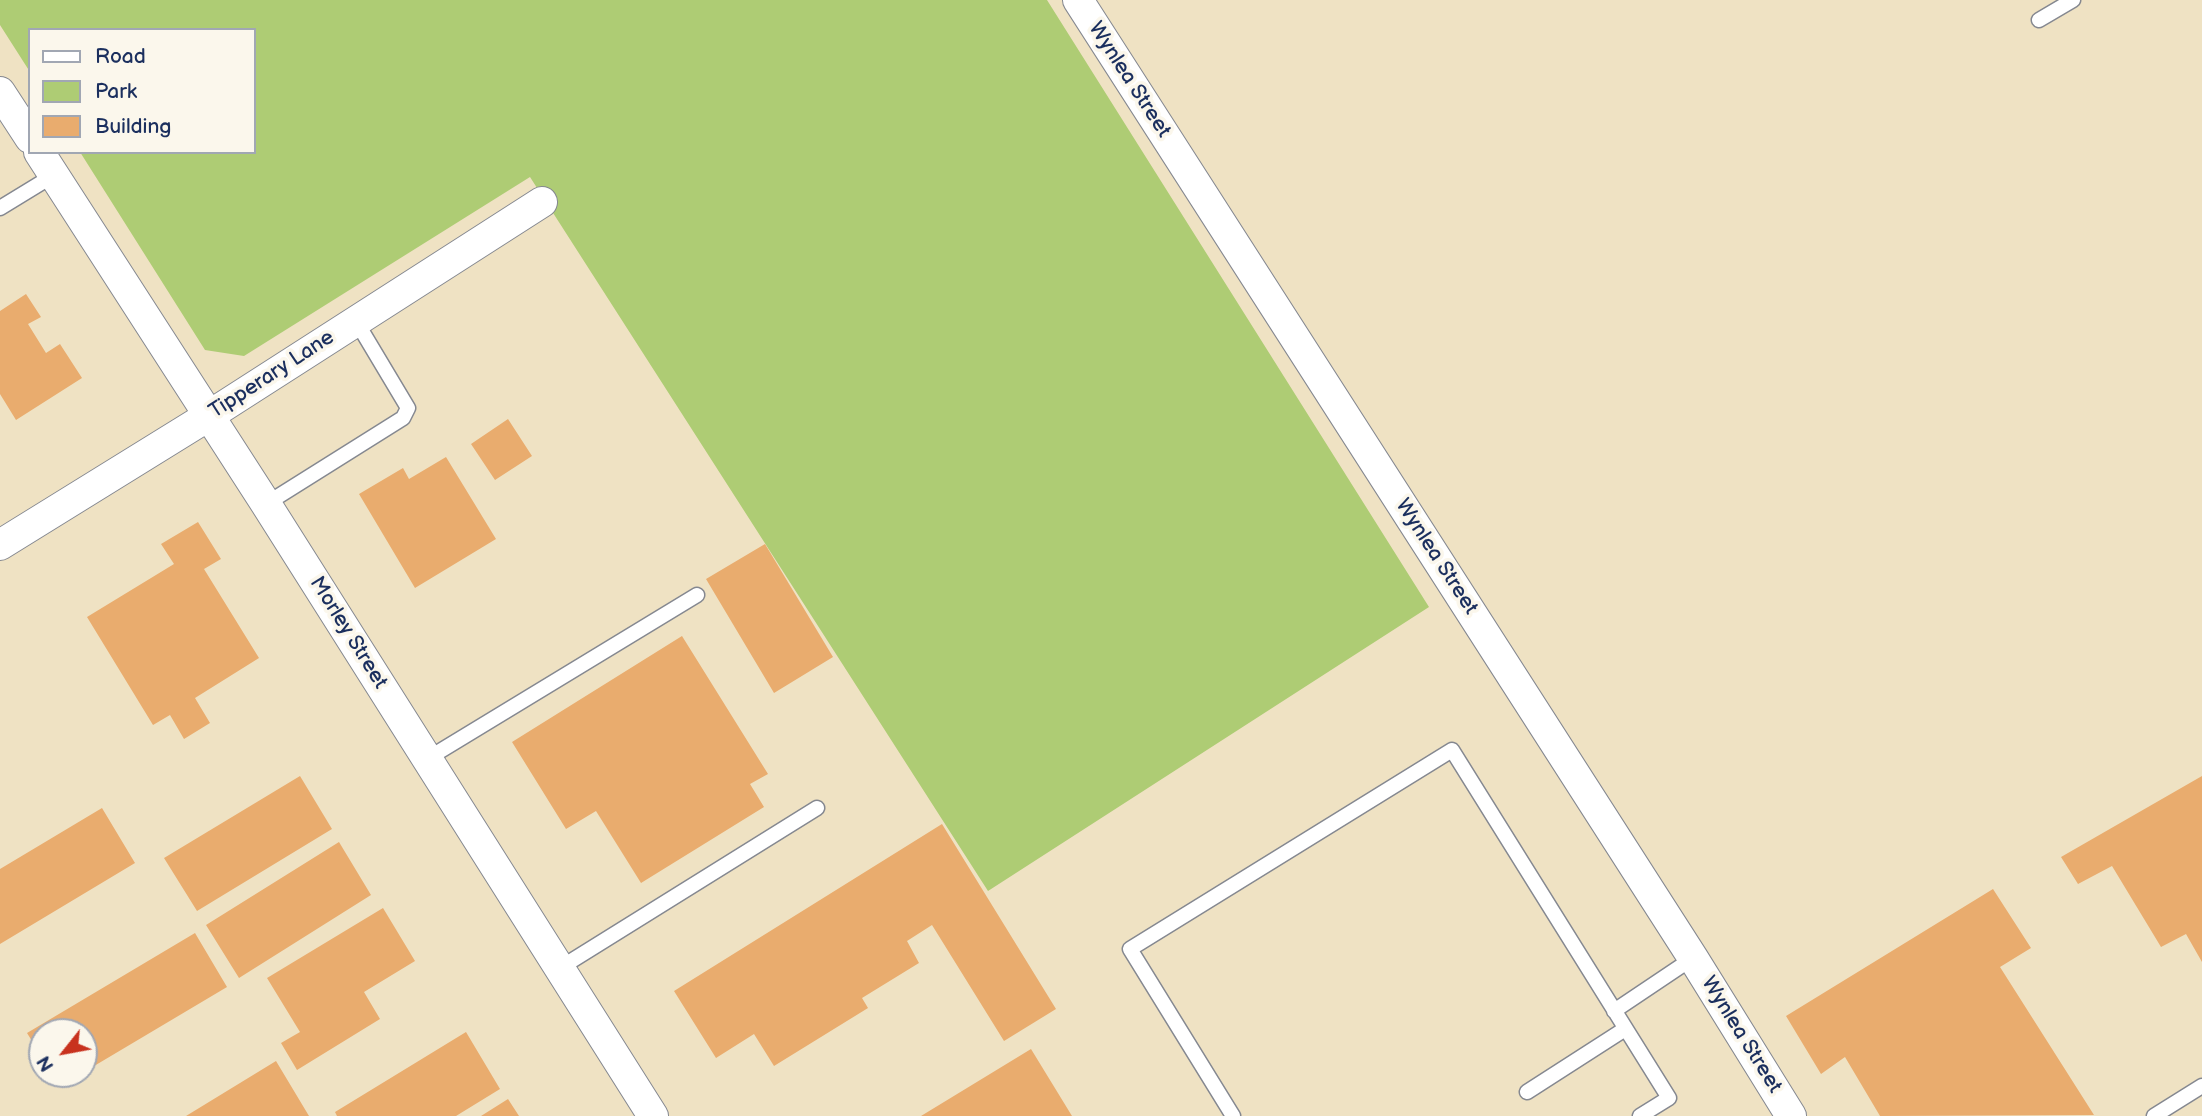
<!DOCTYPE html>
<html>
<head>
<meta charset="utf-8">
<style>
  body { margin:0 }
  #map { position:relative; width:2202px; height:1116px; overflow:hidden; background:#efe2c3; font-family:"Balsamiq Sans",sans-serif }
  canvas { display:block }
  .legend { position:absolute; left:28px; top:28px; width:228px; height:126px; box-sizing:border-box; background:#fbf7ec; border:2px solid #a1a7b3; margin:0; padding:9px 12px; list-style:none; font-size:21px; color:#1b2f5e }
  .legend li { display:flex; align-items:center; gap:14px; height:35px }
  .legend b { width:35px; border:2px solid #a1a7b3 }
  .north { position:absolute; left:28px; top:1018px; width:70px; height:70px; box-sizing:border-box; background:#fbf7ec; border:2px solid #a1a7b3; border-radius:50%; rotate:239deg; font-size:19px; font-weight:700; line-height:28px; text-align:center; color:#1b2f5e }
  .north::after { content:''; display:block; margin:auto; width:24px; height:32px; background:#c8321e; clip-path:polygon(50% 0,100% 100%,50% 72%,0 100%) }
</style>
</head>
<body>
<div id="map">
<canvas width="2202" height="1116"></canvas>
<ul class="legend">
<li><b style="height:9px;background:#fff"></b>Road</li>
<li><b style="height:19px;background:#aecc74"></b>Park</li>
<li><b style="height:19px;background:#e9ac6e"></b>Building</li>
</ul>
<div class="north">N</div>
</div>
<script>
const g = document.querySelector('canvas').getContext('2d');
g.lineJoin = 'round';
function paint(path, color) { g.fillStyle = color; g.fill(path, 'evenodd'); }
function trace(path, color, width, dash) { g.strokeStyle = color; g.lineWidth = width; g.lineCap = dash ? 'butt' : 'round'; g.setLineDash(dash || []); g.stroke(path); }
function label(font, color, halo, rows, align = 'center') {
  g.font = font + ' "Balsamiq Sans",sans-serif'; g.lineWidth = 7; g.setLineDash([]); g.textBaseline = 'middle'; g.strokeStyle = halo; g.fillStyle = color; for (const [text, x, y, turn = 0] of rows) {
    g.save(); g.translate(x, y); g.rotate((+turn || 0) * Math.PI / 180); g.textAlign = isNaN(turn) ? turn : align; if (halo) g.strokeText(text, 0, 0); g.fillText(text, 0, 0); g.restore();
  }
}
const green = new Path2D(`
  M0 0H1047L1429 607 988 891 530 177 244 356 205 350 80 152H254V30H30V72L0 25Z`);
const building = new Path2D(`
  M26 294 41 317 28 324 46 353 60 344 82 378 16 420 0 394V311Z
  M508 419 532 456 495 480 471 444Z
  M446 457 496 539 415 588 359 494 403 468 409 479Z
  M198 522 221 559 204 569 259 658 195 698 210 723 184 739 170 715 153 725 87 617 174 564 161 544Z
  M765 544 833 657 774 693 706 579Z
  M682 636 768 774 750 784 764 807 641 883 596 811 566 829 512 742Z
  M300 776 332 829 197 911 164 858Z
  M2202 776V962L2186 934 2161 947 2112 866 2078 884 2061 857Z
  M102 808 135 863 0 944V869Z
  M942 824 1056 1009 1004 1041 932 925 907 941 919 963 862 998 868 1008 774 1066 754 1034 716 1058 674 991Z
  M339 842 371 895 239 978 206 925Z
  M1993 889 2031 948 2000 967 2094 1115 1880 1116 1845 1057 1821 1074 1786 1016Z
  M383 908 415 961 364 992 380 1019 297 1070 281 1043 300 1032 267 978Z
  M195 933 227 987 84 1072V1032H42V1057L27 1033Z
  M466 1032 500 1089 456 1116H337L335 1112Z
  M1031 1049 1072 1116H921Z
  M276 1061 309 1116H186Z
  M52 1074H81L60 1087Z
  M508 1099 519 1116H481Z`);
const lane = new Path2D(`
  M2039 20 2073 0
  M0 208 54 175
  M266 504 403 418 408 408 356 321
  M427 759 697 595
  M560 968 817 808
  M1614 1011 1693 958
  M1527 1092 1625 1029
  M1233 1116 1130 949 1452 750 1669 1098 1640 1116
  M2154 1116 2202 1086`);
const street = new Path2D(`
  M1078 0 1693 958 1791 1116
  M0 92 30 138
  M39 152 266 504 653 1116
  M0 545 210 415 542 202`);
const streetNames = [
  ["Wynlea Street",1129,80,57],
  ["Tipperary Lane",272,375,-33],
  ["Wynlea Street",1436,557,57],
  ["Morley Street",348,633,58],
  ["Wynlea Street",1741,1035,58]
];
paint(green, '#aecc74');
paint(building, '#e9ac6e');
trace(lane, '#858890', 17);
trace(street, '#858890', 32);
trace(lane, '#fff', 14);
trace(street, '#fff', 30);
label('21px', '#1b2f5e', '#fbf7ec', streetNames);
</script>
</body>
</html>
